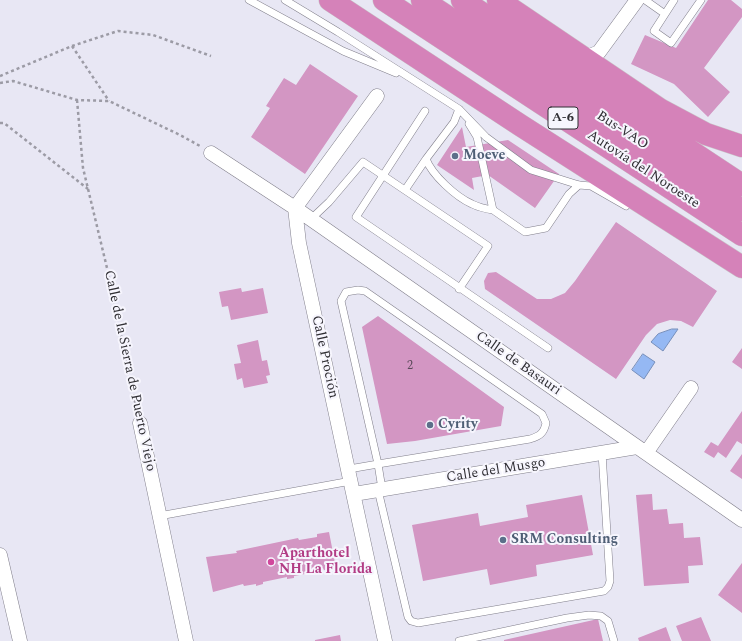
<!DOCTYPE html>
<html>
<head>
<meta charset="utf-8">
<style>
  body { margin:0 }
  canvas { display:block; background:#e8e7f4 }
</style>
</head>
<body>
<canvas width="742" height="641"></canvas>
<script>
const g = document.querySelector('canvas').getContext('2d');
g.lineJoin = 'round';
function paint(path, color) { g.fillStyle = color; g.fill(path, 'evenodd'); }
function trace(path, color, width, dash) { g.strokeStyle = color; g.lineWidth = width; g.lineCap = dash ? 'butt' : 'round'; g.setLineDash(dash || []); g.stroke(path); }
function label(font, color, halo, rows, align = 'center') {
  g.font = font + ' Spectral,serif'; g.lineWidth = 4; g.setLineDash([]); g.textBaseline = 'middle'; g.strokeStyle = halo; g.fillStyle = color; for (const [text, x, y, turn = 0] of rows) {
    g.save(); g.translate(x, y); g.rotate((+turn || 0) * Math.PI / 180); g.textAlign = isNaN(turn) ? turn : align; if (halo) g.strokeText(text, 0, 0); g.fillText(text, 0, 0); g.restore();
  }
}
const water = new Path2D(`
  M672 329H678L663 351 651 342 658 334Z
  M643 354 655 362 644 379 632 370Z`);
const building = new Path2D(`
  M708 0H731L742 9V17L704 68 730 92 708 117 674 84 631 64 645 35 676 48Z
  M310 64 358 96 305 174 251 137 270 108 266 106 284 78 296 85Z
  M462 127 466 147 508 140 559 174 535 208 488 175 472 178 474 190 437 165Z
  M616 222 717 291 693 327 681 321 670 320 657 324 646 335 616 379 485 289 484 281 488 273 496 272 537 299H551L565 293 575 281Z
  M241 288 242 292 263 288 268 313 231 320 228 306 222 307 219 292Z
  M378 316 504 407 501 426 415 441 387 444 362 327Z
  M258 340 262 361 267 360 270 375 266 376 268 383 244 388 242 378 237 380 234 364 241 363 237 345Z
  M742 348V369L732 362Z
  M742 411V444L737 441 726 458 718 452 714 458 704 452 711 442 718 446Z
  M742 454V479L730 471Z
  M652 494 653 510 667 509 669 524 683 523 684 538 700 537 703 565 688 566 689 583 644 586 636 495Z
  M582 495 593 555 536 565 537 576 490 585 487 569 423 581 412 525 478 513 480 526 528 517 526 505Z
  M329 532 336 568 324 570 323 568 305 571V574L294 576V578L287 579V577L263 582V584L256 586V584L244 586 243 584 213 592 206 557 237 553 236 551 298 538 299 540 317 537V534Z
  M742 563V613L718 595Z
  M701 617 711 641H682L676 626Z
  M598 619 603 641H504V640Z
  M666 627 671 641H639L638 638Z
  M340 635 341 641H315V640Z`);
const path = new Path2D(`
  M72 46 118 31 153 35 211 56
  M0 76 72 46 109 101
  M0 83 13 81 77 100 109 101 180 135 200 146
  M77 100 83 168 107 268 137 411
  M0 123H4L88 189`);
const service = new Path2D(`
  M249 0 343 51 396 73
  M285 0 338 32 459 109 486 137 531 170 579 185 591 186 626 206
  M645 0 665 14 654 31 671 43 701 0
  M665 14 674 0
  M459 109 454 122 426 159C432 175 456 197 472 204 478 207 486 209 493 210
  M425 111 356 217 548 348
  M469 124 477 137 493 210 525 232 546 228 569 194 579 185
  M405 190 426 159
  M311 219 329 202 363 162 488 246 459 289
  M349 469 378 464 341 301 346 292 358 290 365 291 542 414 546 423C544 433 540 436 530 439L378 464 382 489
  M378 490 408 617 411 621 418 623 604 591 608 587 610 581 602 453
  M159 516 351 481
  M459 641 567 618 589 615 601 616 608 621 614 641`);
const minor = new Path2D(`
  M579 55 590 56 599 52 637 0
  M377 96 295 208 299 243 385 641
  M211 153 295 208 742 520
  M140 423 186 641
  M646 453 691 388
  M354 494 637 447
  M0 555 20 641`);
const motorway = new Path2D(`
  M330 0 520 125 742 267
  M384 0 742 235
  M422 0 742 210
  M462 0 742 185
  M498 0 661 110 706 134 742 146`);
const markers = [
  [455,156,4,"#5c6f8a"],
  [430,425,4,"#5c6f8a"],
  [503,540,4,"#5c6f8a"],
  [271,562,4,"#d1479c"]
];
const numberNames = [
  ["2",410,367]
];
const shields = [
  [563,118,30]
];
const shieldNames = [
  ["A-6",563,118]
];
const streetNames = [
  ["Bus-VAO",622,131,33],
  ["Autovía del Noroeste",643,170,33],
  ["Calle Proción",324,357,78],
  ["Calle de Basauri",518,364,35],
  ["Calle de la Sierra de Puerto Viejo",129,371,78],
  ["Calle del Musgo",496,471,-9]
];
const serviceNames = [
  ["Moeve",463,156],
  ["Cyrity",438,425],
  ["SRM Consulting",511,540]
];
const hotelNames = [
  ["Aparthotel",279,554],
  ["NH La Florida",279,570]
];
paint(water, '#95b8f3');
trace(water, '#778fba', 1);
paint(building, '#d396c3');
trace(service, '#817f8b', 8);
trace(minor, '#817f8b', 15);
trace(motorway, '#c9c9ca', 23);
trace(path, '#9c9ba5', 2.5, [3, 3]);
trace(service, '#fff', 7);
trace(minor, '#fff', 14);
trace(motorway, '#d582b9', 22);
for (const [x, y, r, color] of markers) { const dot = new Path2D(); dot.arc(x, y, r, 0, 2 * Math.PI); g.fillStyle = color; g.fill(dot); trace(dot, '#f6f5fd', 1.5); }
label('12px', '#594958', null, numberNames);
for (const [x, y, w] of shields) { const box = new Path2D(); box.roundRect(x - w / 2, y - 11, w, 22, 3); g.fillStyle = '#f6f5fd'; g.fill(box); trace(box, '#302f34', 1); }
label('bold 13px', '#302f34', null, shieldNames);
label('14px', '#302f34', '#f6f5fd', streetNames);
label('bold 14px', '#4e5e75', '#f6f5fd', serviceNames, 'left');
label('bold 14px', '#b23c85', '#f6f5fd', hotelNames, 'left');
</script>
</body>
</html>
